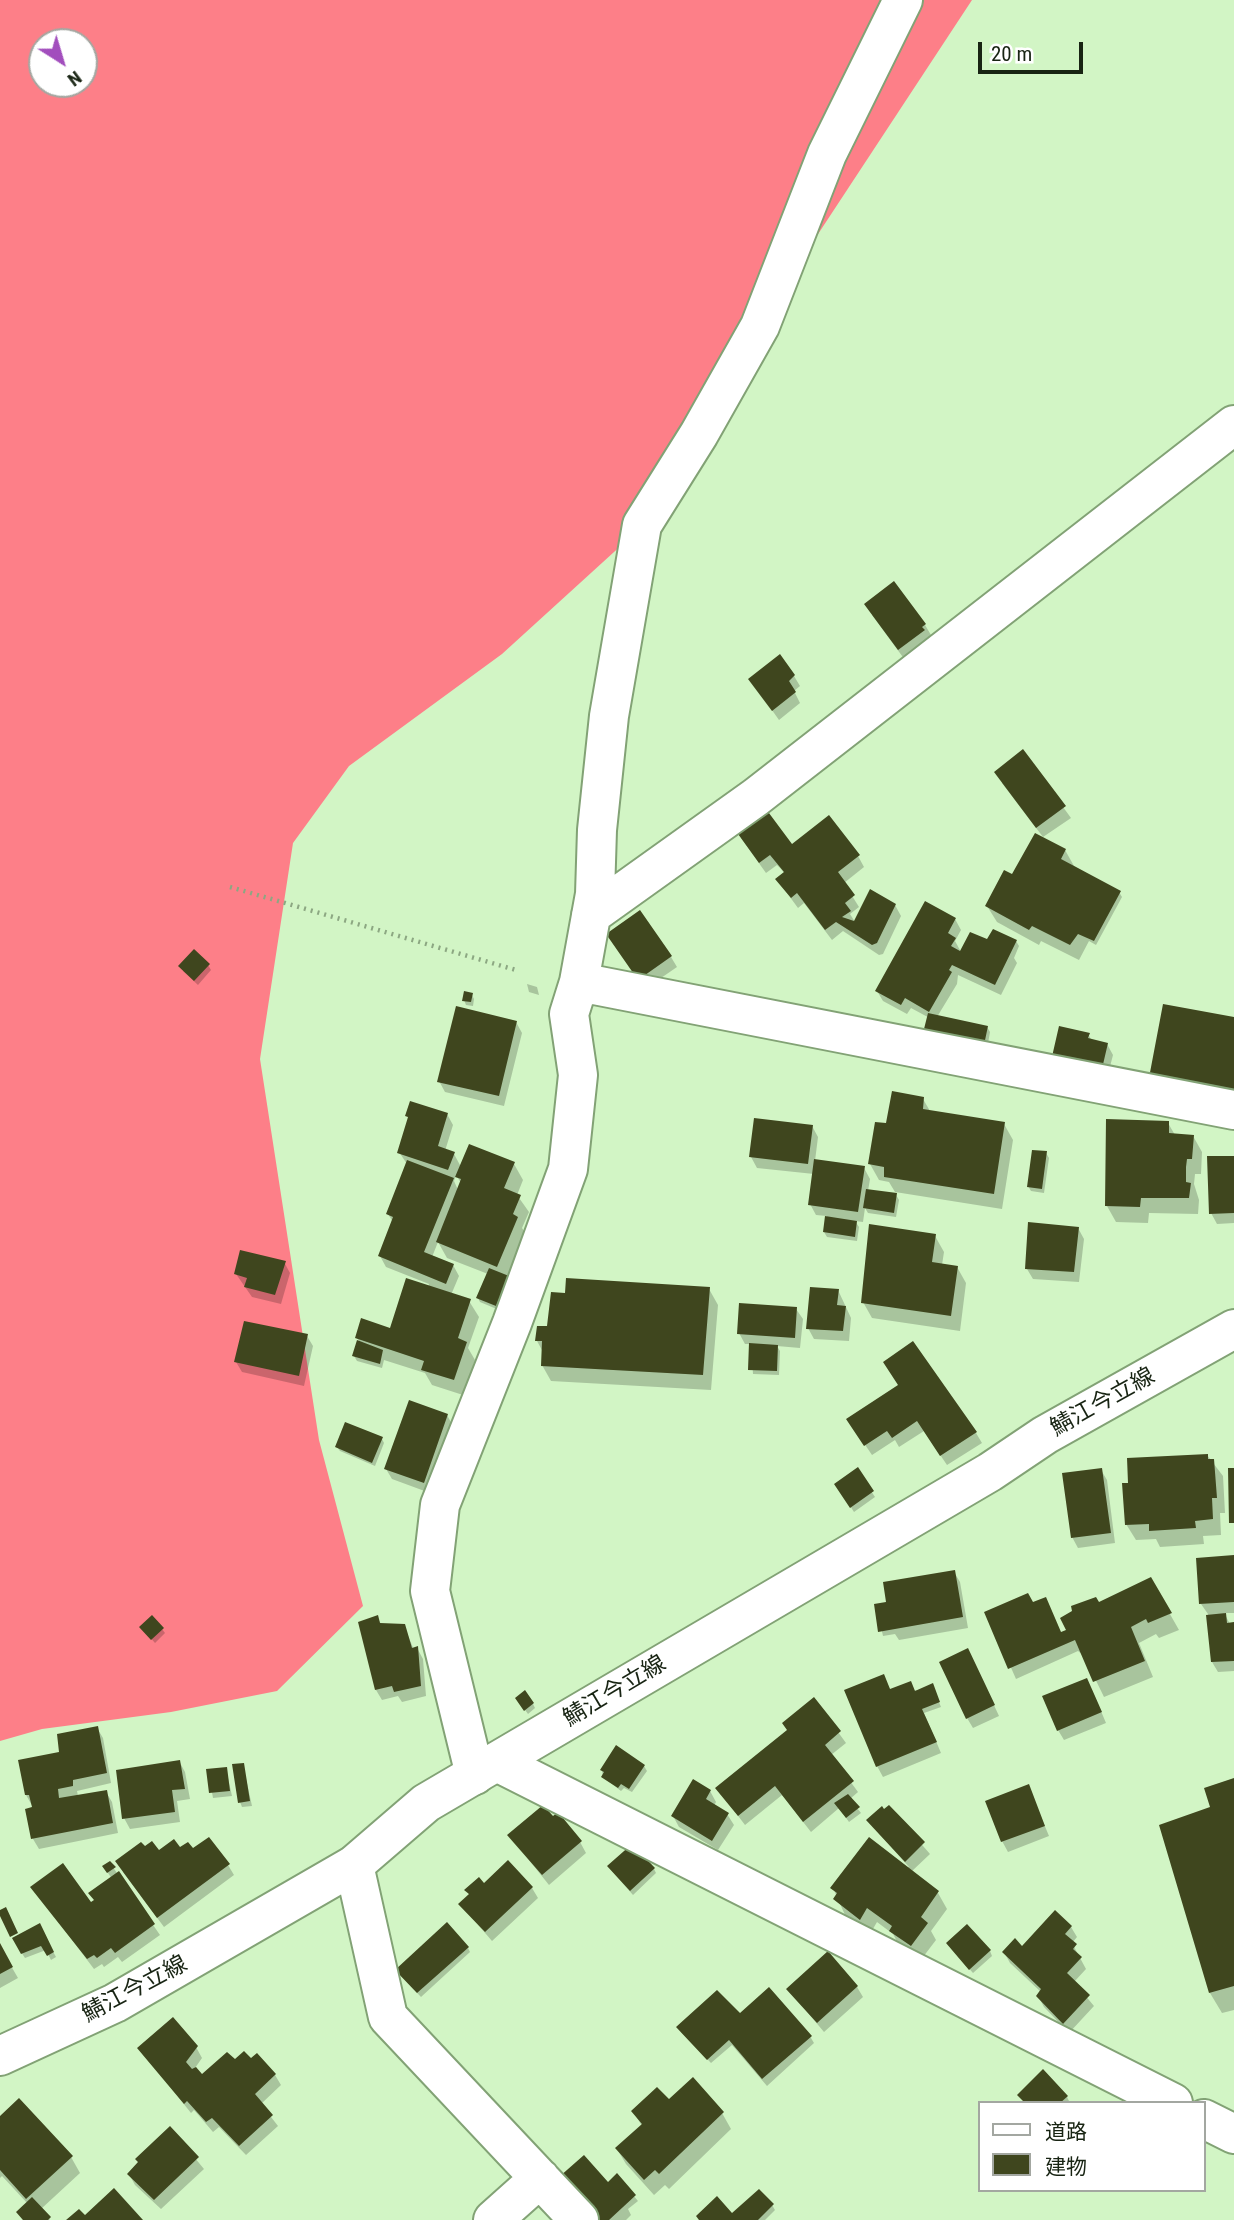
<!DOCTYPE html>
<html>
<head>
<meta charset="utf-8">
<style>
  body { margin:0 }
  #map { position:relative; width:1234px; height:2220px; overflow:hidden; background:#d2f5c5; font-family:"Roboto Condensed","Noto Sans JP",sans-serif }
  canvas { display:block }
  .legend { position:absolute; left:978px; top:2101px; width:228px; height:91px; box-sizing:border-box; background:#fff; border:2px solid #a3a7a1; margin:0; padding:9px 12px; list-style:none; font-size:21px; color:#182413 }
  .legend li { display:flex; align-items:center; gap:14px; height:35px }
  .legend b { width:35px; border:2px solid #a3a7a1 }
  .north { position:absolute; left:28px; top:28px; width:70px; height:70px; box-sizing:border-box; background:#fff; border:2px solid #a3a7a1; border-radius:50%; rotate:143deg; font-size:19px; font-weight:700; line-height:28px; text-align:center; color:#182413 }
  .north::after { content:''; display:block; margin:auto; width:24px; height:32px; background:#a24ebd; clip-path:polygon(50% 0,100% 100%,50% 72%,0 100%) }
  .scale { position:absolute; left:978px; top:42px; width:105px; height:32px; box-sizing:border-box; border:4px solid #182413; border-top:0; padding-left:9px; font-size:21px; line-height:24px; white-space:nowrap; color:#182413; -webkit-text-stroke:5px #fff; paint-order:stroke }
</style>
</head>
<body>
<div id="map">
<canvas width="1234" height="2220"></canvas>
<ul class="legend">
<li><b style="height:9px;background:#fff"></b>道路</li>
<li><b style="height:19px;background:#3f461e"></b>建物</li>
</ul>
<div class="north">N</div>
<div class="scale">20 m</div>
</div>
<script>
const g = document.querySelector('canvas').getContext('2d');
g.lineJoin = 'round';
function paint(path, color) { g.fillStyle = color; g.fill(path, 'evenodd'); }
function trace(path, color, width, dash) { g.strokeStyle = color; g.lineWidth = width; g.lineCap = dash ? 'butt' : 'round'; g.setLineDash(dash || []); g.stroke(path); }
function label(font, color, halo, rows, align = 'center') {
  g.font = font + ' "Roboto Condensed","Noto Sans JP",sans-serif'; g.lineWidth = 7; g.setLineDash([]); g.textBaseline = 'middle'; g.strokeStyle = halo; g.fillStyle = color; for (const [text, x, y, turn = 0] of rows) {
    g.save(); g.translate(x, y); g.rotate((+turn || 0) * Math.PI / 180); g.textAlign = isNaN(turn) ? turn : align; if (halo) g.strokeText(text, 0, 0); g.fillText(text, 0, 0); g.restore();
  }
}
const forest = new Path2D(`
  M0 0H972L724 377 625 542 502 654 349 766 293 843 260 1059 319 1440 363 1606 277 1691 171 1712 42 1729 0 1741ZM42 42H84V84H42Z`);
const shadow = new Path2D(`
  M872 615 925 625 931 635 927 638 930 642 905 660Z
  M794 676 800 686 794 691 800 703 779 720 750 679Z
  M1023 752 1071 818 1043 837 1002 783Z
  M741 838 858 856 864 867 844 883 859 907 850 914 855 922 895 905 901 916 883 954 879 955 843 931 832 940 804 903 798 908 784 889 778 879 785 874 781 869 777 865 766 873Z
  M1065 850 1074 866 1119 892 1122 897 1096 945 1089 941 1079 960 1041 941 1039 945 997 922 987 906Z
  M955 919 961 930 955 941 961 952 1016 941 1019 946 1014 958 1017 963 1001 995 958 975 957 984 937 1017 987 1027 990 1032 987 1049 911 1008 907 1014 883 1001 877 991Z
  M614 944 671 957 677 967 645 989Z
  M208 965 211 970 198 985 183 971Z
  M527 984 537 987 539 995 529 992Z
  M472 995 474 999 473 1006 466 1005 464 1000Z
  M516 1022 522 1033 504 1106 445 1092 439 1081Z
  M1088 1034 1092 1041 1107 1044 1113 1055 1106 1082 1059 1071Z
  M923 1099 930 1111 1004 1124 1013 1140 1002 1209 895 1192 889 1182 879 1180 870 1164 887 1125Z
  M447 1114 453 1125 445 1151 454 1154 461 1167 514 1164 523 1180 517 1195 529 1212 522 1228 526 1234 499 1310 480 1302 478 1298 488 1274 447 1258 438 1242 432 1257 453 1265 459 1276 451 1295 469 1301 479 1317 468 1348 475 1360 463 1395 432 1385 425 1373 384 1360 382 1368 357 1361 354 1356 359 1341 357 1338 392 1330 428 1287 429 1284 386 1267 380 1256 393 1222 388 1214 407 1164 399 1152 409 1120 407 1115ZM456 1175 461 1183 458 1190 454 1181Z
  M1168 1123 1175 1135 1193 1136 1202 1152 1201 1174H1195L1194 1184 1199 1200 1198 1214 1149 1213 1148 1223 1116 1222 1107 1206Z
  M812 1126 818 1137 815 1161 864 1168 870 1179 868 1191 896 1195 899 1200 896 1217 868 1213 865 1208 863 1222 855 1221 859 1227 857 1241 827 1237 824 1232 827 1216 816 1215 810 1204 814 1174 757 1168 751 1157Z
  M1046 1153 1049 1158 1044 1193 1031 1191 1028 1186Z
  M1234 1157V1223L1217 1224 1211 1213Z
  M1078 1228 1084 1239 1079 1282 1033 1279 1027 1269Z
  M935 1236 944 1252 942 1265 957 1267 966 1283 960 1331 872 1318 863 1302Z
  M284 1262 290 1273 281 1304 252 1297 236 1274Z
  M709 1289 718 1305 711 1390 551 1381 542 1365 543 1352 537 1341 538 1328Z
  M838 1290 851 1318 849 1341 814 1339 808 1328Z
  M796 1309 803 1319 800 1348 777 1346 780 1351 779 1375 753 1374 751 1344H745L739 1333Z
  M307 1336 313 1346 304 1386 242 1372 236 1362Z
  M899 1385 976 1433 982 1443 947 1465 924 1431 899 1447 895 1440 872 1455 855 1430Z
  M447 1415 453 1426 430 1493 392 1479 386 1469Z
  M382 1439 384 1443 375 1466 340 1451 337 1447Z
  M1207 1455 1223 1476 1225 1513H1220L1221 1535 1203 1536 1204 1544 1160 1547 1156 1539 1136 1540 1126 1524Z
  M857 1470 875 1497 854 1512 836 1484Z
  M1101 1470 1107 1480 1115 1543 1078 1548 1072 1537Z
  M1234 1557V1613H1224L1230 1624H1234V1671L1218 1672 1212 1662 1208 1614 1201 1604 1198 1560Z
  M954 1572 960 1582 968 1628 899 1640 895 1634 883 1636 876 1605 888 1603Z
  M1150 1579 1179 1630 1159 1638 1156 1634 1139 1643 1153 1677 1104 1697 1084 1656 1078 1651 1016 1679 987 1613 1033 1604 1061 1634 1099 1605Z
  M377 1617 381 1624 404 1626 414 1650 417 1648 423 1659 426 1696 402 1702 398 1696 382 1700 376 1690Z
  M141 1627 162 1629 165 1633 155 1643Z
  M973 1660 999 1716 973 1728 967 1718Z
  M883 1676 891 1691 934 1690 941 1707 924 1713 941 1753 883 1777 877 1766Z
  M1092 1690 1106 1723 1064 1740 1058 1730Z
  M814 1699 846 1743 831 1755 858 1792 850 1799 861 1813 849 1822 839 1808 811 1832 782 1795 745 1825 717 1788 788 1732Z
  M520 1703 533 1704 535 1708 528 1714Z
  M97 1728 103 1738 111 1783 77 1791 78 1796 106 1792 112 1802 118 1833 39 1849 33 1839 34 1809 26 1795 61 1754Z
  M179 1761 185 1772 190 1799 177 1801 180 1822 130 1829 124 1818Z
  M243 1765 252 1806 242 1807 240 1802Z
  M644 1766 647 1771 632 1792 624 1788 621 1791 603 1777 602 1770Z
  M226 1769 232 1796 213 1798 208 1770Z
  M1234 1780V2010L1222 2013 1210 1993 1213 1809Z
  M1028 1786 1049 1836 1008 1852 1002 1841Z
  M710 1791 716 1802 714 1806 727 1814 734 1825 718 1850 679 1827 673 1816Z
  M889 1807 930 1854 911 1872 938 1893 947 1909 931 1931 936 1940 920 1961 900 1947 893 1934 877 1922 870 1934 845 1915 833 1888 909 1867 868 1821Z
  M509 1835 580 1842 586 1853 549 1885Z
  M193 1850 228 1865 234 1875 164 1927 123 1872 158 1852Z
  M110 1863 160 1935 122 1962 118 1957 104 1967 102 1964 94 1969 32 1887 90 1905 95 1901 90 1893 112 1879 104 1867Z
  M654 1869 656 1873 633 1895 612 1871Z
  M532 1888 538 1898 492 1941 461 1905 470 1896 466 1890Z
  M39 1925 56 1957 51 1960 46 1950 25 1958 12 1938Z
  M1071 1927 1077 1937 1072 1943 1086 1969 1074 1982 1094 2006 1069 2033 1044 2007 1038 1996 1041 1992 1010 1963 1004 1952 1022 1948Z
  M0 1947 18 1978 0 1988Z
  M468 1948 470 1952 421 1997 400 1975Z
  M951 1948 990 1951 992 1956 973 1973Z
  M857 1987 863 1997 824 2032 788 1989Z
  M738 2014 808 2033 814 2043 767 2086 732 2045 711 2063 681 2032Z
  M196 2047 202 2058 195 2068 202 2076 235 2062 275 2075 281 2085 261 2104 278 2126 246 2155 219 2127 213 2132 194 2110 191 2113 139 2048Z
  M1067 2097 1070 2103H1025Z
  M669 2102 722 2113 731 2129 669 2189 665 2185 654 2195 626 2164 617 2149 642 2126 633 2111Z
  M0 2118 71 2157 80 2173 41 2209 50 2220H23L18 2213 28 2204 2 2176 0 2178Z
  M170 2128 204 2169 161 2209 135 2185 129 2174Z
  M617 2176 638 2201 628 2209 631 2215 626 2220H597L567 2188 614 2191Z
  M772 2205 775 2210 765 2220H739Z`);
const building = new Path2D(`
  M894 581 926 624 922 627 925 630 898 650 864 604Z
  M780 654 795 675 789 681 796 692 772 711 748 679Z
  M1023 749 1066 806 1036 828 994 772Z
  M763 805 792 844 829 815 860 855 838 872 855 895 845 903 851 911 842 917 854 921 870 889 896 904 877 943 872 945 836 922 825 930 797 893 791 898 775 879 784 872 770 855 759 863 733 827Z
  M1035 833 1066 849 1061 859 1121 891 1094 941 1078 934 1070 945 1032 926 1029 930 985 906 1004 870 1012 874Z
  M925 901 956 918 948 933 956 938 951 946 960 951 970 932 987 939 993 929 1017 940 995 985 952 965 949 970 952 972 929 1012 905 998 901 1005 875 991Z
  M640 910 672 956 638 980 606 934Z
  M194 949 210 964 194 981 178 966Z
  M464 991 473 993 471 1002 462 1001Z
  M1163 1004 1234 1017V1100L1148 1083Z
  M456 1006 517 1021 499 1096 437 1082Z
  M928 1013 988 1026 984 1045 923 1033Z
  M1059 1026 1090 1033 1088 1038 1108 1043 1101 1073 1051 1061Z
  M892 1091 924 1097 923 1109 1005 1122 994 1194 884 1177V1167L868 1164 875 1122 886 1123Z
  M410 1101 448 1113 438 1146 455 1152 448 1170 397 1153 408 1117 405 1116Z
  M754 1118 813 1125 808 1164 749 1157Z
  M1106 1119 1169 1121V1133L1194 1135 1192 1159H1187L1186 1167V1182L1191 1183 1189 1198H1141L1140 1207 1105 1206Z
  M469 1144 515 1162 504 1188 521 1195 513 1214 518 1217 497 1267 436 1242 461 1179 455 1177Z
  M1032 1150 1047 1151 1042 1189 1027 1187Z
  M1207 1156H1234V1213L1209 1214Z
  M814 1159 865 1166 858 1212 808 1205Z
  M407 1160 454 1178 424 1252 454 1264 446 1284 378 1256 393 1217 386 1214Z
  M866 1189 897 1193 894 1213 863 1208Z
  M825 1216 857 1221 855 1237 823 1232Z
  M1028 1222 1079 1227 1074 1272 1025 1269Z
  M869 1224 936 1234 932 1262 958 1266 951 1316 861 1303Z
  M240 1250 286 1261 275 1295 244 1287 247 1278 234 1274Z
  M489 1268 509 1276 496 1306 476 1298Z
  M406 1278 471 1299 458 1338 467 1342 454 1380 421 1370 424 1361 355 1338 361 1318 390 1328Z
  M566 1278 710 1287 703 1375 541 1366 542 1341H535L537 1326H547L551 1292 565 1293Z
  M810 1287 839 1289 837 1305 846 1306 843 1331 806 1329Z
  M739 1303 797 1307 795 1338 737 1334Z
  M244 1321 308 1334 299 1376 234 1362Z
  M357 1340 383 1350 380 1364 352 1356Z
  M913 1341 977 1432 940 1456 917 1421 892 1438 887 1431 864 1446 846 1419 898 1385 883 1362Z
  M749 1343 778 1345 777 1371 748 1370Z
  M409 1400 448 1414 424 1483 384 1469Z
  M345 1422 383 1437 372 1463 335 1447Z
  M1208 1454V1459H1214L1217 1498H1212L1213 1519 1195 1521 1196 1528 1149 1531V1524L1125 1525 1122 1483H1128L1127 1458Z
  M858 1467 874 1491 850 1508 834 1484Z
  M1102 1468 1111 1533 1071 1538 1062 1473Z
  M1228 1468H1234V1523H1229Z
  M1234 1555V1602L1199 1604 1196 1558Z
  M955 1570 963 1617 878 1632 874 1604 886 1602 883 1582Z
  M1151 1577 1172 1613 1148 1623 1146 1619 1131 1627 1145 1661 1093 1682 1075 1640 1008 1669 984 1612 1028 1593 1033 1602 1046 1597 1061 1632 1066 1630 1060 1618 1072 1611 1071 1606 1096 1597 1099 1602Z
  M1226 1613 1227 1623 1234 1622V1661L1211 1662 1206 1615Z
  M152 1615 164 1628 151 1640 139 1627Z
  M378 1615 380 1623 405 1624 412 1648 418 1646 421 1686 394 1692 392 1686 375 1690 358 1622Z
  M968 1648 995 1705 966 1719 939 1662Z
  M884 1674 890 1689 911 1681 915 1691 933 1683 940 1702 922 1709 937 1742 876 1767 844 1690Z
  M1087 1678 1102 1712 1057 1731 1042 1696Z
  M525 1690 534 1703 524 1711 515 1698Z
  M814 1697 841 1731 825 1745 854 1781 803 1822 775 1786 738 1816 715 1788 787 1730 782 1723Z
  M98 1726 107 1773 73 1780V1786L58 1789 59 1798 107 1790 113 1823 31 1839 25 1809 32 1807 29 1795H25L18 1760 59 1752 57 1734Z
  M616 1745 645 1765 629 1789 621 1784 618 1788 601 1777 604 1772 600 1770Z
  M180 1760 185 1789 172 1790 175 1812 122 1819 116 1770Z
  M244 1763 250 1801 238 1803 232 1764Z
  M227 1767 230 1791 209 1793 206 1769Z
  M1234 1778V1986L1209 1993 1159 1825 1210 1807 1204 1788Z
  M693 1779 711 1790 706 1799 729 1813 712 1841 671 1816Z
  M1029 1784 1045 1826 1001 1842 985 1801Z
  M848 1794 860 1807 846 1818 834 1803Z
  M543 1805 553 1816 558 1812 582 1841 542 1875 507 1835Z
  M889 1805 925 1842 905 1862 866 1820 882 1806 884 1809Z
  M209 1837 230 1864 157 1918 115 1861 141 1842 145 1846 152 1841 159 1850 174 1839 180 1847 188 1842 193 1848Z
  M869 1837 939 1891 921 1917 928 1923 911 1946 889 1931 892 1926 867 1908 860 1920 833 1899 837 1893 830 1888Z
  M632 1844 655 1868 630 1891 607 1866Z
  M508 1860 533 1887 485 1932 458 1904 469 1894 464 1890 479 1877 484 1883Z
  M110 1861 116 1867 107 1873 102 1866Z
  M63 1863 91 1902 94 1900 88 1893 119 1871 155 1924 115 1953 111 1948 97 1958 94 1955 87 1959 30 1887Z
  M6 1907 18 1933 10 1937 0 1916V1910Z
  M1055 1910 1072 1926 1065 1934 1077 1944 1073 1949 1082 1957 1067 1973 1090 1995 1063 2024 1036 1996 1041 1989 1002 1952 1015 1938 1022 1946Z
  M447 1922 469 1947 417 1993 395 1970Z
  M40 1923 54 1952 47 1956 41 1946 21 1954 12 1938Z
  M967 1924 991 1950 969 1970 946 1943Z
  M0 1943 13 1967 0 1974Z
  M828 1951 858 1986 817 2023 786 1989Z
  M769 1987 812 2036 762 2079 729 2040 707 2060 676 2027 717 1990 740 2013Z
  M173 2017 198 2046 186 2062 192 2069 196 2067 202 2074 227 2052 235 2059 244 2051 251 2058 257 2053 276 2074 255 2094 273 2115 239 2146 212 2118 206 2122 187 2101 184 2104 137 2048Z
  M1043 2069 1068 2096 1060 2103H1025L1017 2095Z
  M693 2077 724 2112 659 2174 655 2170 644 2180 615 2148 642 2124 631 2111 657 2087 669 2099Z
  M19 2098 73 2156 26 2199 0 2170V2116Z
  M170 2126 199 2157 154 2200 127 2174 138 2162 135 2159Z
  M584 2155 608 2182 617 2173 636 2195 609 2220H599L559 2177Z
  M114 2188 143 2220H66L79 2209 85 2215Z
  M759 2189 774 2204 758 2220H699L696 2216 717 2196 732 2213Z
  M32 2197 51 2217 48 2220H23L16 2212Z`);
const path = new Path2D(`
  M230 887 516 970`);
const street = new Path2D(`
  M591 915 756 797 1234 425
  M579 982 1234 1110
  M499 1763 1173 2103
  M475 1775 430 1591 440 1505 512 1323 568 1169 578 1075 569 1014 579 982 595 894 597 830 609 716 642 525 699 434 760 326 827 154 903 0
  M354 1865 388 2017 579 2220
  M1204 2119 1234 2134
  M493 2220 540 2178`);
const secondary = new Path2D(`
  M0 2056 115 2003 354 1865 426 1803 990 1472 1045 1435 1234 1329`);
const streetNames = [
  ["鯖江今立線",1103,1403,-29],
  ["鯖江今立線",615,1692,-31],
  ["鯖江今立線",135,1990,-28]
];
paint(forest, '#fd7f88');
paint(shadow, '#0003');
paint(building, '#3f461e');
trace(street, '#82a275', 42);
trace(secondary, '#82a275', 42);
trace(path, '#8ca782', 4.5, [2, 5]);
trace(street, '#fff', 38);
trace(secondary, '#fff', 38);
label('23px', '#182413', '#fff', streetNames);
</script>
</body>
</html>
